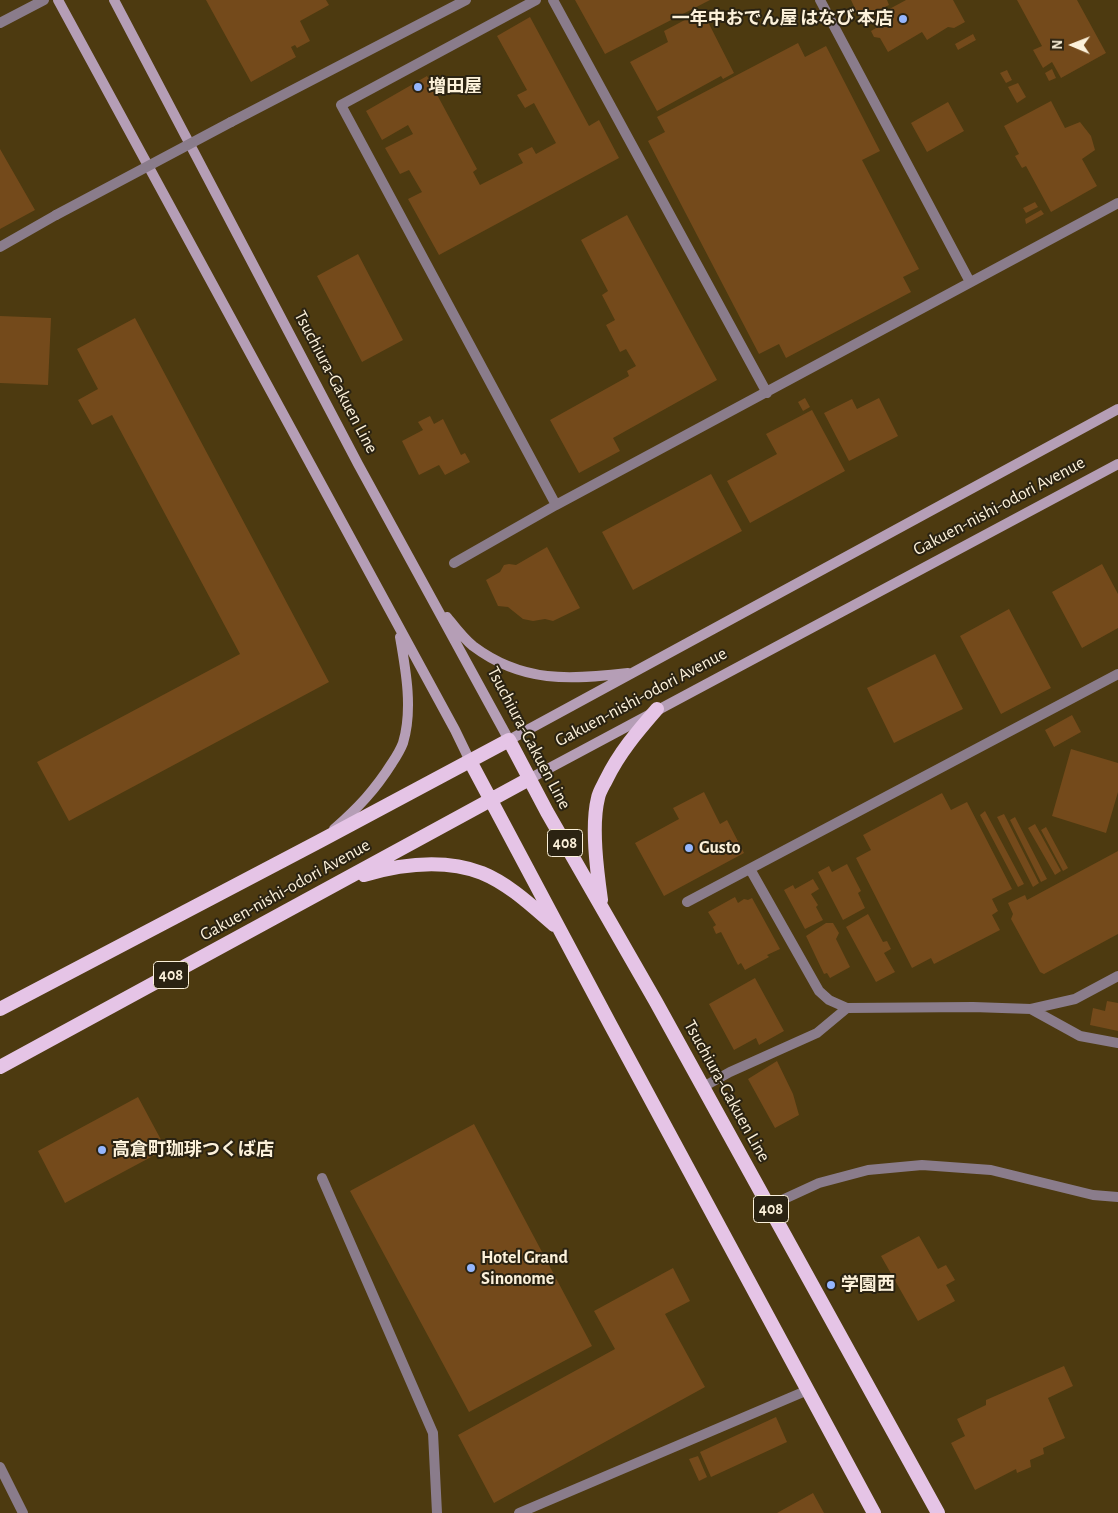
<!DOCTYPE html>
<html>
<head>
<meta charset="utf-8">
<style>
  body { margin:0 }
  #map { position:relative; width:1118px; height:1513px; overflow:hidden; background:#4d3a10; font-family:"Alegreya Sans",sans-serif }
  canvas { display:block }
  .north { position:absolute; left:1048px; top:20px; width:50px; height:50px; -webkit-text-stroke:4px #2b2312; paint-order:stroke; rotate:271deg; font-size:14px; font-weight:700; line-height:20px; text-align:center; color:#fcf1da }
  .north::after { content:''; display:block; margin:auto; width:18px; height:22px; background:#fcf1da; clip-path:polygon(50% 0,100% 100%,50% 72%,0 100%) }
</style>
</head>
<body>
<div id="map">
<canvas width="1118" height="1513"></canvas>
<div class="north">N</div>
</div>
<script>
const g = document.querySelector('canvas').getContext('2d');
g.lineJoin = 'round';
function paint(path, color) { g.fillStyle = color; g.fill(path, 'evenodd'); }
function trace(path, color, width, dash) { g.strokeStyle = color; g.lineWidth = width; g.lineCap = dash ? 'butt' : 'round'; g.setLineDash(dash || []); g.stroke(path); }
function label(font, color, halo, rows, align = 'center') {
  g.font = font + ' "Alegreya Sans","Noto Sans JP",sans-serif'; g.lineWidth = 4; g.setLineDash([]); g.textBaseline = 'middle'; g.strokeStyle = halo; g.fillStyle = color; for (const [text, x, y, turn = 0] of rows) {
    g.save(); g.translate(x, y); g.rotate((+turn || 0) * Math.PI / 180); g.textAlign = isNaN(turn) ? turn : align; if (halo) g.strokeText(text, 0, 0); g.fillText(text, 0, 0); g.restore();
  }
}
const building = new Path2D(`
  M206 0H326L329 5 300 21 310 41 297 48 295 45 291 47 296 57 251 82Z
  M575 0H710L605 54Z
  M851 0H887L889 5 860 19Z
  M906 0H953L965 22 954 28 948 27 927 40 922 32 888 52 880 38 874 37 871 31 876 28 871 19Z
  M1017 0H1077L1106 53 1061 78 1052 62 1043 68 1033 50 1042 46Z
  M696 14 700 20 706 18 734 73 723 79 721 76 657 111 630 62 668 42 664 31Z
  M530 17 589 126 599 120 619 158 439 255 408 199 422 192 409 170 400 174 385 148 413 134 408 125 382 140 366 111 427 76 477 169 473 172 480 185 523 163 518 154 532 147 536 154 556 143 534 103 525 108 517 95 527 90 497 36Z
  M973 34 976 40 958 50 955 44Z
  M798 43 805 57 826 46 880 151 862 160 919 269 903 277 911 292 786 358 779 344 759 354 648 141 665 132 657 117Z
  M1052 69 1056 78 1049 81 1045 73Z
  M1007 70 1012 80 1006 83 1000 73Z
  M1018 83 1026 97 1017 103 1008 87Z
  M1051 101 1065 128 1080 122 1091 136 1095 150 1082 159 1097 186 1051 212 1026 166 1022 168 1015 156 1019 154 1004 126Z
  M948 102 964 131 927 152 911 123Z
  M0 149 35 210 0 229Z
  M1035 202 1038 207 1026 213 1023 208Z
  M1041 210 1044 214 1026 224 1025 219Z
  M627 215 717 380 613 438 620 451 579 473 550 420 629 376 627 371 636 366 626 349 620 352 606 325 615 320 602 295 608 291 581 240Z
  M358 254 403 340 362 362 317 276Z
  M0 316 51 318 48 385 0 383Z
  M135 318 329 682 69 821 37 762 240 654 112 415 92 425 78 400 98 389 77 349Z
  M805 398 810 407 803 411 798 402Z
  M879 398 898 436 849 461 824 413 852 399 857 409Z
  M812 410 845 471 750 523 727 481 777 454 766 434Z
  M430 416 434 424 443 419 461 455 465 453 470 462 445 475 439 465 419 475 402 441 423 430 418 422Z
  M711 474 742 531 633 590 602 532Z
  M547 547 580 608 553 621 545 619 533 621 523 619 508 607 498 606 486 580 500 572 504 565 509 564 516 565Z
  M1102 564 1118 594V628L1082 648 1052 592Z
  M1009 609 1051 688 1001 714 960 636Z
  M935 654 963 709 894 743 867 688Z
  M1072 715 1081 732 1054 747 1045 730Z
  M1071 749 1118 763V792L1106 833 1052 816Z
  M704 792 720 824 727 820 744 853 664 896 635 843 679 819 673 808Z
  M942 793 951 810 967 802 1012 889 992 899 998 911 992 915 1000 930 934 964 931 958 912 968 856 858 871 850 863 835Z
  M985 811 1024 884 1018 887 980 815Z
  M1004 814 1039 883 1033 887 997 817Z
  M1015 817 1047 879 1041 882 1010 820Z
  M1035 824 1061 871 1055 875 1028 828Z
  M1046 827 1068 868 1063 871 1041 830Z
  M1118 851V934L1044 974 1040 972 1011 919 1013 914 1008 903 1025 895 1027 900Z
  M847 864 861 891 858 893 865 908 843 920 818 872 829 866 832 872Z
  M813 879 819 889 811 894 818 905 816 907 823 920 805 929 784 890 793 885 795 889Z
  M735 897 738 903 744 899 748 900 752 898 780 949 767 955 769 957 745 970 741 963 738 965 721 932 716 934 713 927 716 925 708 912Z
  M868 914 883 942 887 941 891 949 884 953 895 972 876 982 846 927Z
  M826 923H833L839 933 836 939 850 967 830 978 827 973 824 974 806 936Z
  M755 978 784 1031 759 1045 756 1038 734 1050 709 1004Z
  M1107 1001 1118 1003V1031L1090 1025 1093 1008 1105 1011Z
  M777 1061 793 1094 799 1115 775 1128 748 1079Z
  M138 1097 166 1149 65 1203 38 1151Z
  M474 1124 592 1346 469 1412 350 1191Z
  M919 1236 938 1269 946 1265 955 1280 946 1285 955 1301 918 1321 881 1256Z
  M673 1268 690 1301 665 1314 705 1387 494 1503 458 1435 615 1349 594 1311Z
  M1064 1366 1073 1386 1048 1398 1065 1438 1043 1448 1044 1454 1030 1460 1031 1467 1017 1473 1016 1469 975 1490 951 1443 965 1436 957 1419 986 1405V1400Z
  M776 1417 787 1442 711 1477 700 1452Z
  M698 1456 707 1477 699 1481 689 1459Z
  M813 1493 824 1513H777Z`);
const service = new Path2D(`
  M0 1467 23 1513`);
const pedestrian = new Path2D(`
  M231 122 466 0
  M0 247 56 215`);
const minor = new Path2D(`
  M536 0 341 105 556 505
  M553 0 767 393
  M820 0 970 282
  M454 563 556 505 1118 203
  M750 869 819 991 829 1000 847 1008 973 1007 1031 1009 1075 999 1118 976
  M687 902 1118 674
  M1031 1009 1080 1036 1118 1043
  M703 1087 730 1072 817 1033 847 1008
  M322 1178 433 1433 437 1513
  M769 1206 819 1183 868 1170 922 1165 991 1170 1093 1195 1118 1197
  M519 1513 808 1390`);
const tertiary = new Path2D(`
  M0 23 44 0`);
const secondary = new Path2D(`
  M58 0 455 730 470 761
  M114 0 358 464 509 740 1118 409
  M447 617C455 627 463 638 473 646 522 683 570 680 628 673
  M529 779 1118 464
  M334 829C358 808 375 790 392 763 396 757 400 751 403 743 413 710 406 671 400 637`);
const trunk = new Path2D(`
  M470 761 610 1024 874 1513
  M364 875C402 864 445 859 482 873 509 884 532 906 554 925
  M601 900C597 871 591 826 598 798 599 792 603 786 606 780 619 753 637 732 657 709
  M0 1009 320 841 509 740 547 812 656 1002 938 1513
  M0 1067 529 779`);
const pedestrianBridge = new Path2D(`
  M56 215 231 122`);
const markers = [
  [903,19,5,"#95b6fd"],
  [418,87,5,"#95b6fd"],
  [689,848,5,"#95b6fd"],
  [102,1150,5,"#95b6fd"],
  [471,1268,5,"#95b6fd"],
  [831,1285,5,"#95b6fd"]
];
const shields = [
  [565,843,35],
  [171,975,35],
  [771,1209,35]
];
const shieldNames = [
  ["408",565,843],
  ["408",171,975],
  ["408",771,1209]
];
const poiNames = [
  ["一年中おでん屋 はなび 本店",893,19,"right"],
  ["増田屋",428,87],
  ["Gusto",699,848],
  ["高倉町珈琲つくば店",112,1150],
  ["Hotel Grand",481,1258],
  ["Sinonome",481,1279],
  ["学園西",841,1285]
];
const streetNames = [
  ["Tsuchiura-Gakuen Line",336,382,62],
  ["Gakuen-nishi-odori Avenue",999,506,-28],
  ["Gakuen-nishi-odori Avenue",641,697,-28],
  ["Tsuchiura-Gakuen Line",529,738,62],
  ["Gakuen-nishi-odori Avenue",285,890,-29],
  ["Tsuchiura-Gakuen Line",727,1091,61]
];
paint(building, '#744a1b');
trace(service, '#8a7c8b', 10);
trace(pedestrian, '#8a7c8b', 10);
trace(minor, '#8a7c8b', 10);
trace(tertiary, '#8a7c8b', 10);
trace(secondary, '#b59eb6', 10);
trace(trunk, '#e5c4e6', 14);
trace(pedestrianBridge, '#8a7c8b', 10);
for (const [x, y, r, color] of markers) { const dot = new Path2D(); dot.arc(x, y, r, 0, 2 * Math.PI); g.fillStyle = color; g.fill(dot); trace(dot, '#2b2312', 2); }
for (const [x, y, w] of shields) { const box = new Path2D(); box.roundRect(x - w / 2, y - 13.5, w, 27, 4); g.fillStyle = '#2b2312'; g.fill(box); trace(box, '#fcf1da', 1); }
label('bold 16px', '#fcf1da', null, shieldNames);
label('bold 18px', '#fcf1da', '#2b2312', poiNames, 'left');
label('18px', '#fcf1da', '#2b2312', streetNames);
</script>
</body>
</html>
